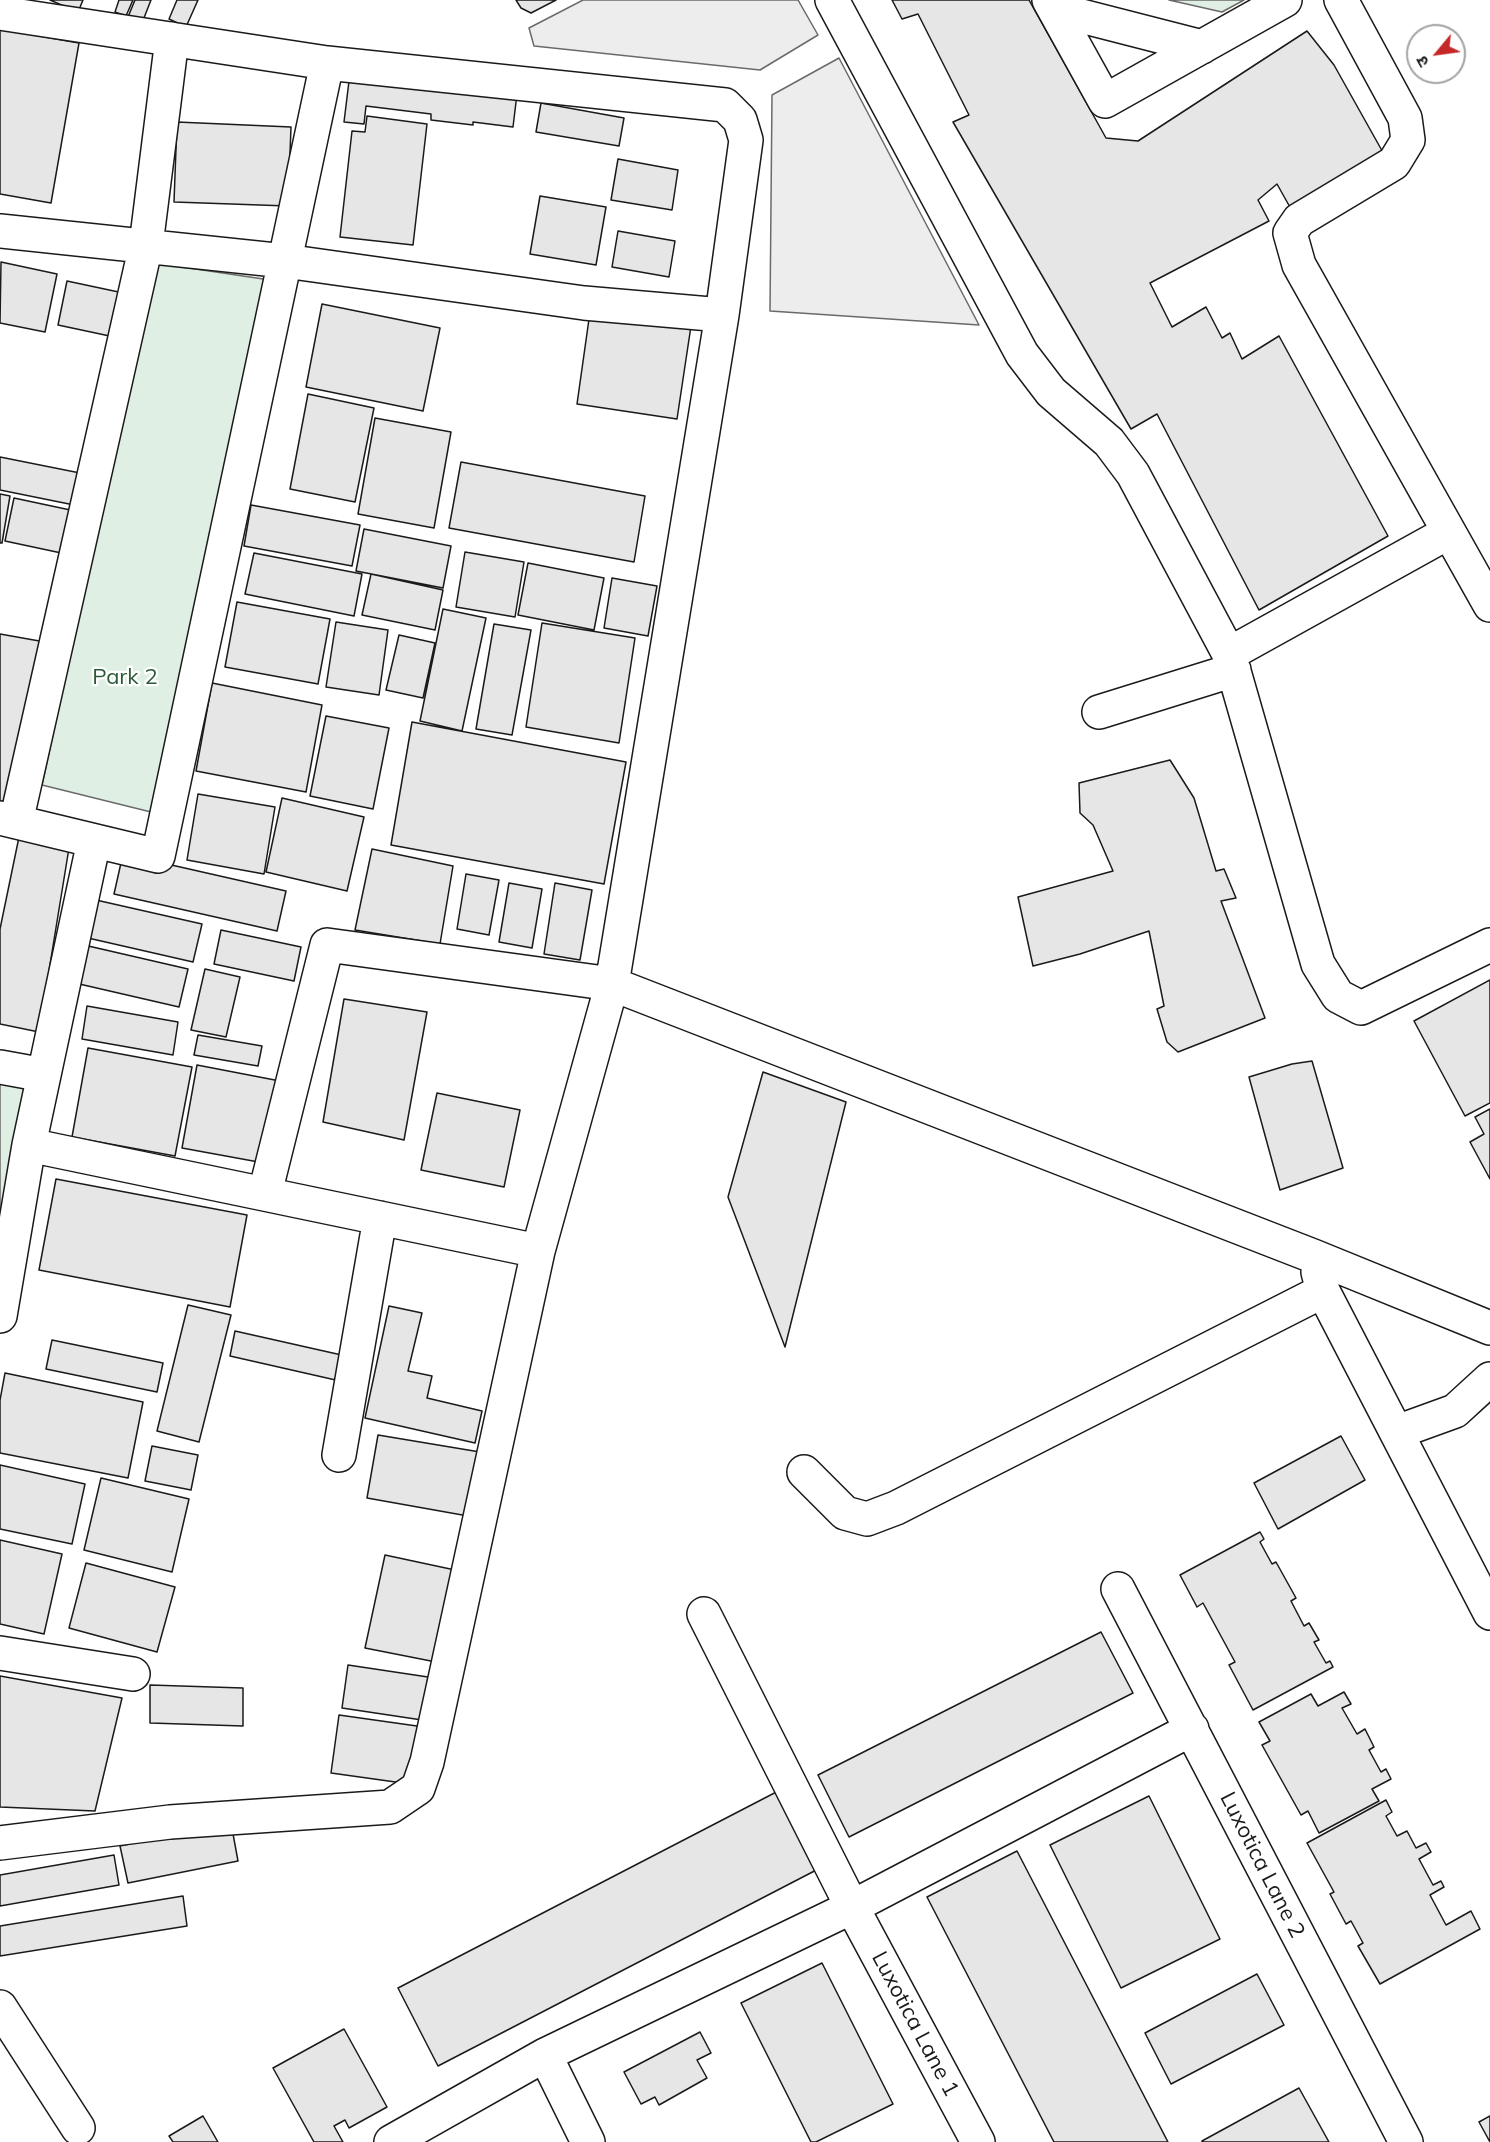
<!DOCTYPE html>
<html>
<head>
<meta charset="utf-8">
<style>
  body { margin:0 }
  #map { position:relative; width:1490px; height:2142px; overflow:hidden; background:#fff; font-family:Mulish,"Noto Sans Devanagari",sans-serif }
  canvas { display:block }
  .north { position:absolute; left:1406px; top:24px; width:60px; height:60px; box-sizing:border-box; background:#fff; border:2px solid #a3a3a3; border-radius:50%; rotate:241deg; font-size:16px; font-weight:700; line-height:24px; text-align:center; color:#1a1a1a }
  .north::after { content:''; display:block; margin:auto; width:21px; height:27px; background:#c62828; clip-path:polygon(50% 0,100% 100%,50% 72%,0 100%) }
</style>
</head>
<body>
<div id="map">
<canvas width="1490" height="2142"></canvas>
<div class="north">उ</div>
</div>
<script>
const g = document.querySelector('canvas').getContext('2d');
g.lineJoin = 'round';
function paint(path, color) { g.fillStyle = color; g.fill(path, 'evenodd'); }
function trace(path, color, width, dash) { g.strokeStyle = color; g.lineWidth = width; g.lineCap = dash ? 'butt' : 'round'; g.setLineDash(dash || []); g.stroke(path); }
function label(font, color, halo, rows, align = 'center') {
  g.font = font + ' Mulish,sans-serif'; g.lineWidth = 4.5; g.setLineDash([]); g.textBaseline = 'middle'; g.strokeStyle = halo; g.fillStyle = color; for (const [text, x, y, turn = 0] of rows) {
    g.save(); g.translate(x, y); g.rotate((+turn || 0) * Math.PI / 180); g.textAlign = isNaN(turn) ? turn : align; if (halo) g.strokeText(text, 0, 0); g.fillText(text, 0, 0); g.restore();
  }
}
const green = new Path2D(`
  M1169 0H1244L1222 12Z
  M155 263 270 280 155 813 42 785Z
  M0 1074 37 1081 0 1227Z`);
const parking = new Path2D(`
  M583 0H798L818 35 760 70 534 46 529 28Z
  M839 58 979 325 770 311 772 95Z`);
const building = new Path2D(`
  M50 0H83L78 12Z
  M119 0H133L126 16 115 12Z
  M135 0H151L142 23 128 17Z
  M177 0H198L186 27 169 19Z
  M516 0H556L531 13 521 8Z
  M892 0H1029L1106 138 1138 141 1307 31 1334 65 1385 156 1291 209 1277 184 1258 200 1269 221 1150 283 1172 327 1206 307 1222 338 1230 333 1242 359 1279 336 1388 536 1259 610 1157 414 1131 429 953 122 969 115 918 14 902 19Z
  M0 29 79 43 51 203 0 194Z
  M350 73 517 94 513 127 473 122V125L431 120V114L366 106 364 124 344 122Z
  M541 103 624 118 619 146 536 132Z
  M367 116 427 124 413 245 340 237 352 131 365 132Z
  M177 122 291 127 288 206 174 202Z
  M618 159 678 170 672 210 611 200Z
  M540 196 606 207 596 265 530 254Z
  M618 231 675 241 669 277 612 267Z
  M1 262 57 274 45 332 0 323Z
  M67 281 128 294 119 338 58 325Z
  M322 304 440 328 423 411 306 387Z
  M590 312 691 326 677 419 577 404Z
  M308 394 374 408 355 502 290 489Z
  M375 418 451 432 434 528 358 514Z
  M0 457 85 474 79 506 0 490Z
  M461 462 645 496 634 562 449 528Z
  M0 494 10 496 2 543H0Z
  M14 498 75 511 66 554 5 541Z
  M251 505 360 525 352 566 244 546Z
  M364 529 451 546 443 588 356 571Z
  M465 552 524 562 515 617 456 607Z
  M254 553 362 574 354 616 245 594Z
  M528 563 604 578 594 630 518 615Z
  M371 574 443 590 435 630 362 615Z
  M612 578 657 586 648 636 604 628Z
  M237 602 330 619 318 684 225 667Z
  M443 609 486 618 462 731 420 721Z
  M336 622 388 630 379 695 326 687Z
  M542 623 635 638 619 743 526 727Z
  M494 624 531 630 512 735 476 729Z
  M0 634 45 642 14 807 0 804Z
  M399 635 435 643 423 698 386 690Z
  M212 683 322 705 306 792 196 771Z
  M326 716 389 728 373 809 310 796Z
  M412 722 626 762 604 884 391 845Z
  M1170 760 1194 798 1216 871 1224 869 1236 898 1221 901 1265 1018 1178 1052 1167 1042 1157 1009 1164 1006 1149 931 1080 954 1033 966 1018 897 1113 871 1093 825 1080 813 1079 783Z
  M198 794 275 807 264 874 187 860Z
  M282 798 364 817 347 891 266 872Z
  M19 837 69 848 39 1032 0 1024V929Z
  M372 849 453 866 440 944 355 930Z
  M123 854 286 891 277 931 114 894Z
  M466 874 499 880 489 935 457 929Z
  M509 883 542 889 532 948 499 942Z
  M555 883 592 890 580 960 544 954Z
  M96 900 202 924 193 962 88 938Z
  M221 930 301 947 294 981 214 964Z
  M84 945 188 969 179 1007 75 983Z
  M205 969 240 977 226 1037 191 1030Z
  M1490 980V1103L1465 1116 1414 1021Z
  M344 999 427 1012 404 1140 323 1122Z
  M87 1006 178 1022 173 1055 82 1039Z
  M198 1035 262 1046 258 1066 194 1055Z
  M88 1048 192 1067 175 1156 72 1137Z
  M1312 1061 1343 1168 1280 1190 1249 1077 1292 1064Z
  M197 1065 280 1081 264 1163 182 1148Z
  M763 1072 846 1102 785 1347 728 1197Z
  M437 1093 520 1110 504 1187 421 1170Z
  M1490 1109V1179L1470 1142 1484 1134 1475 1117Z
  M56 1179 247 1215 230 1307 39 1270Z
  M188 1305 231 1315 199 1442 157 1431Z
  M389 1306 422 1313 408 1371 432 1376 427 1398 482 1411 475 1443 365 1418Z
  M235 1331 346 1356 340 1381 230 1356Z
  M52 1340 163 1363 157 1392 46 1369Z
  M5 1373 143 1402 128 1478 0 1453V1400Z
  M378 1435 480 1452 468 1516 367 1498Z
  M1341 1436 1365 1480 1278 1529 1254 1483Z
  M152 1446 198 1455 191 1490 145 1481Z
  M0 1465 85 1484 72 1544 0 1529Z
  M101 1478 189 1499 172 1572 84 1550Z
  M1260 1532 1264 1539 1260 1542 1272 1564 1276 1562 1296 1598 1291 1601 1304 1626 1309 1623 1319 1640 1314 1642 1326 1663 1330 1661 1333 1667 1253 1710 1229 1665 1235 1662 1203 1603 1197 1607 1180 1575Z
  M0 1540 62 1554 44 1634 0 1624Z
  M385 1555 455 1570 436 1662 365 1648Z
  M86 1563 175 1587 157 1652 69 1628Z
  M1101 1632 1133 1693 849 1837 818 1775Z
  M348 1665 428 1677 422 1720 342 1708Z
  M0 1676 122 1698 95 1811 0 1807Z
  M150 1685 243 1688V1726L150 1723Z
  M1344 1692 1351 1704 1342 1708 1357 1734 1365 1729 1374 1747 1369 1750 1381 1772 1386 1769 1391 1779 1372 1789 1379 1801 1319 1833 1308 1811 1301 1815 1262 1745 1270 1741 1259 1722 1311 1694 1318 1706Z
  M339 1715 424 1727 417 1785 331 1773Z
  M786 1787 826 1865 438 2066 398 1988Z
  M1149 1796 1220 1939 1121 1988 1050 1845Z
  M1386 1800 1392 1812 1386 1816 1397 1836 1407 1831 1416 1848 1426 1843 1431 1852 1419 1859 1433 1885 1441 1881 1444 1887 1430 1895 1446 1925 1471 1911 1480 1929 1380 1984 1358 1946 1363 1943 1351 1921 1346 1924 1330 1894 1334 1892 1307 1843Z
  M231 1823 238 1861 128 1883 120 1846Z
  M1017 1851 1168 2142H1054L927 1897Z
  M114 1855 119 1885 0 1906V1875Z
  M183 1896 187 1926 0 1956V1926Z
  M822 1963 893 2104 816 2142H811L741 2003Z
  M1257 1974 1284 2025 1171 2084 1145 2033Z
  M344 2029 387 2107 349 2128 345 2120 334 2126 343 2142H314L273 2068Z
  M700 2032 711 2053 697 2060 707 2078 659 2105 655 2097 641 2104 624 2072Z
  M1299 2088 1329 2142H1202V2141Z
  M203 2116 218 2142H173L169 2136Z
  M1490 2116V2142L1479 2122Z`);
const minor = new Path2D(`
  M832 0 1022 354 1051 392 1109 442 1133 474 1229 654 1318 964 1338 996 1361 1008 1490 945
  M1049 0 1105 101 1285 0
  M1341 0 1405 118 1408 140 1394 163 1299 220 1290 233 1299 265 1490 605
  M1054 9 1202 47
  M0 13 327 63 725 105 740 120 746 140 722 315 612 984 538 1251 427 1762 418 1788 390 1807 170 1822 0 1843
  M0 231 285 261 584 303 722 315
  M1229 654 1449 532
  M1099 712 1234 670
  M0 818 158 856 327 63
  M16 822 146 245 172 39
  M0 1067 44 1075
  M29 1145 538 1251
  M265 1193 327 945 612 984 1313 1256 1490 1328
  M1318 1272 1323 1291 1490 1613
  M0 1316 29 1145 94 841
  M1397 1432 1455 1411 1490 1379
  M339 1455 380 1218
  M804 1472 845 1513 867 1519 896 1508 1323 1291
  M1118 1589 1406 2142
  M704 1614 852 1907 978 2142
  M0 1653 133 1674
  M0 2007 78 2128
  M545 2055 588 2142
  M391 2142 545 2055 852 1907 1192 1729`);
const parkNames = [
  ["Park 2",125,677]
];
const streetNames = [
  ["Luxotica Lane 2",1262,1865,63],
  ["Luxotica Lane 1",915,2024,62]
];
paint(green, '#e0efe3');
trace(green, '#6a6a6a', 1.5);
paint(parking, '#ededed');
trace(parking, '#6a6a6a', 1.5);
paint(building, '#e6e6e6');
trace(building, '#1a1a1a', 1.5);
trace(minor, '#1a1a1a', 36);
trace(minor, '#fff', 33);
label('22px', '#2b5a34', '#fff', parkNames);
label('22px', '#1a1a1a', '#fff', streetNames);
</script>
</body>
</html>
